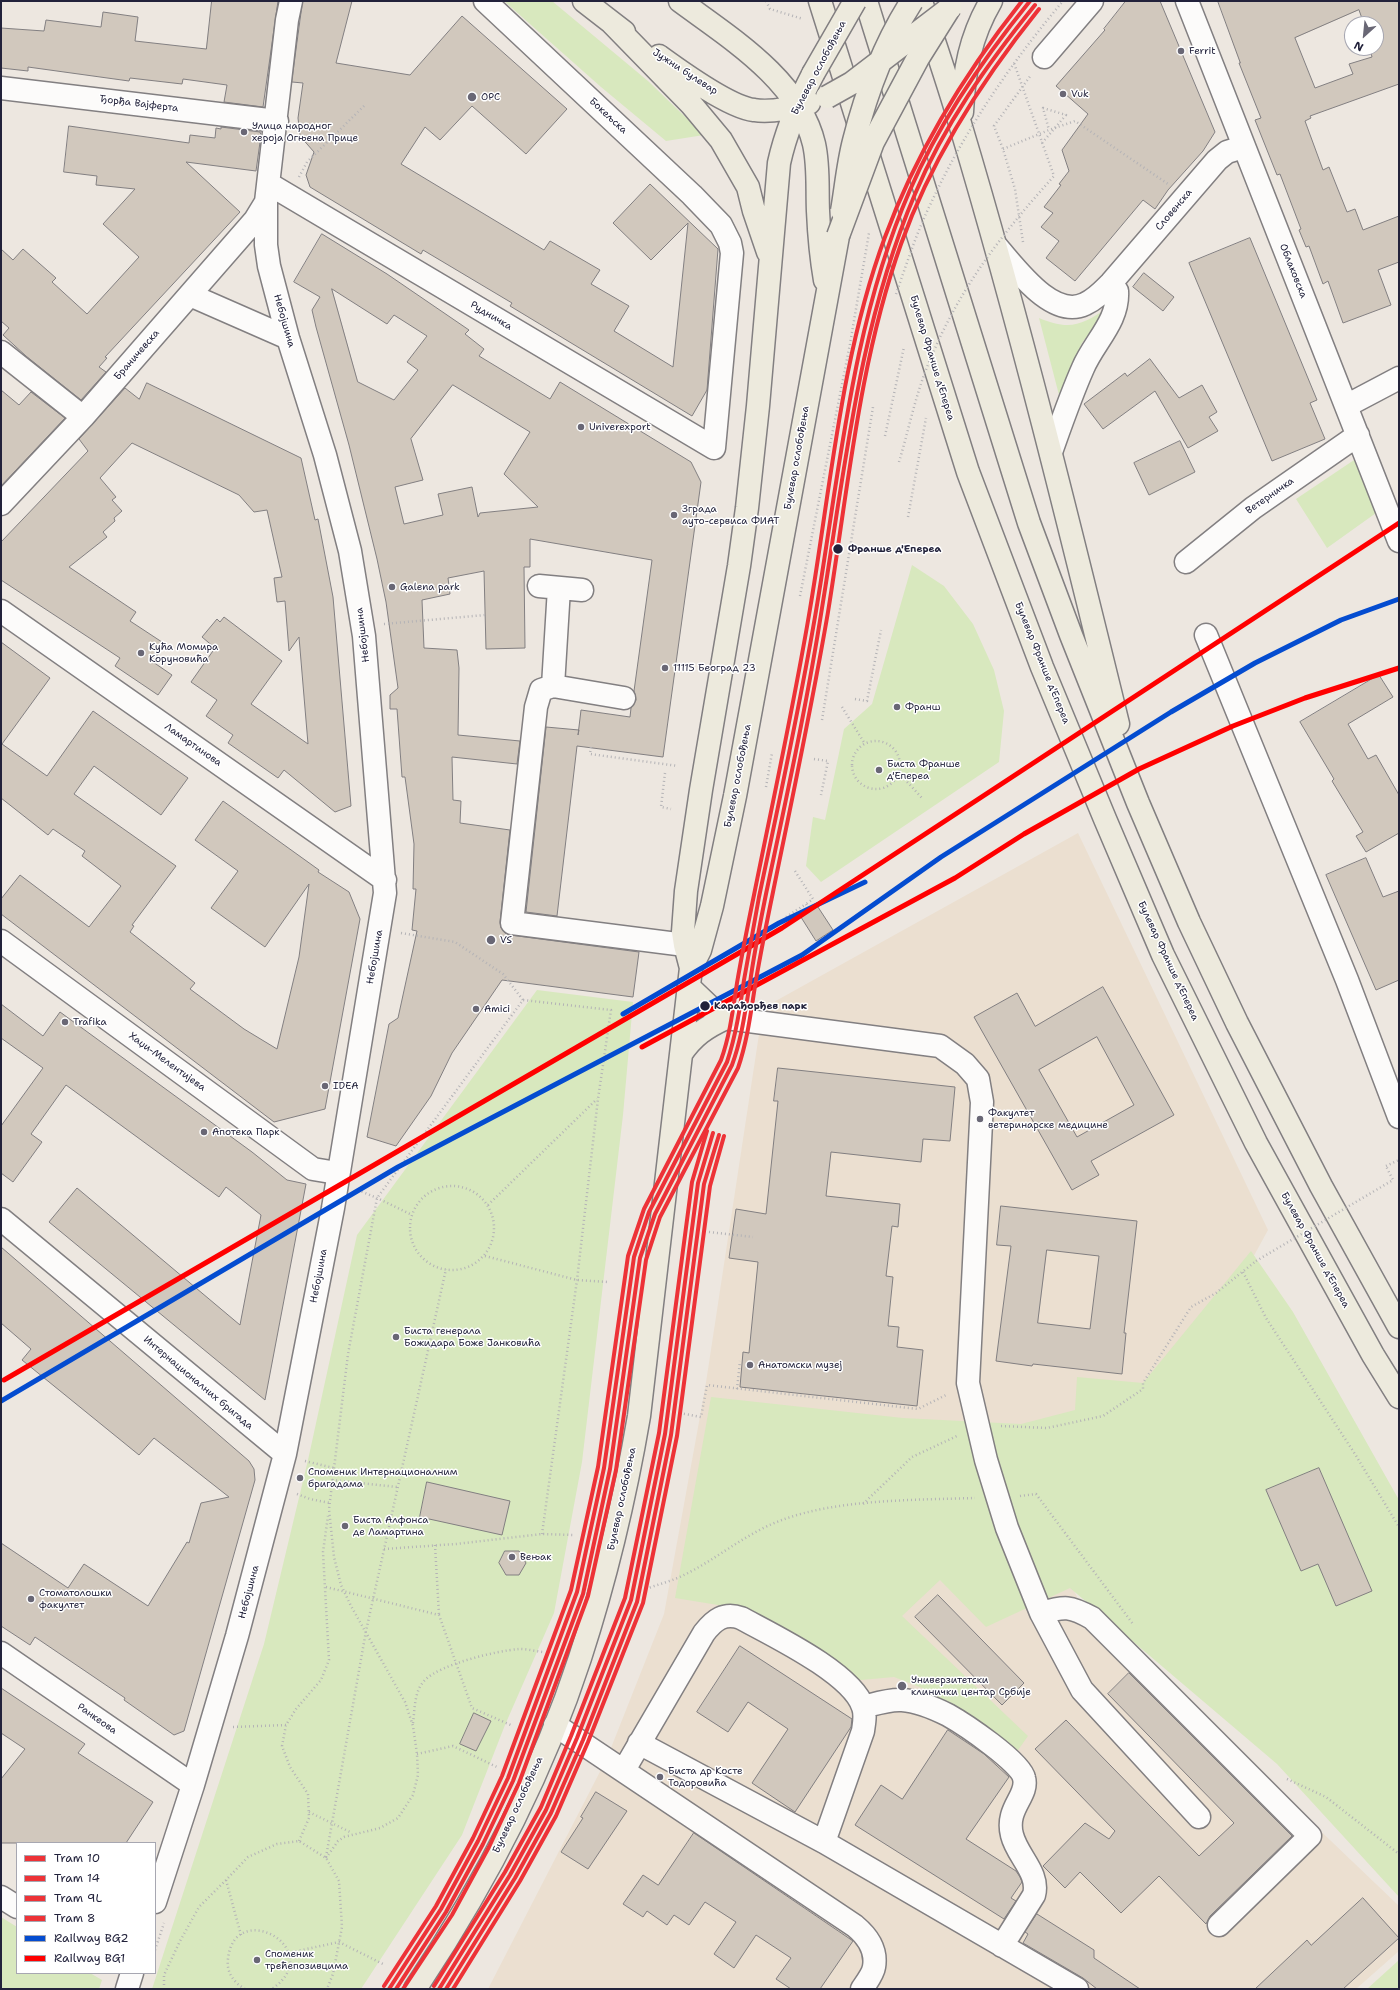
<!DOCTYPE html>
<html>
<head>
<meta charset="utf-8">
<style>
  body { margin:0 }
  #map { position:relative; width:1400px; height:1990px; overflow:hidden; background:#ede7e0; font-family:"Shantell Sans",sans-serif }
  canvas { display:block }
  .frame { position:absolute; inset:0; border:2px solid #22223b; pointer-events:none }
  .legend { position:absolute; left:16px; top:1842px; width:140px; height:132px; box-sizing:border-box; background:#fff; border:1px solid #a7a7b1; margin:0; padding:5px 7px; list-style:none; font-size:12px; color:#22223b }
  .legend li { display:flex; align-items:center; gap:8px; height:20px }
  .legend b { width:20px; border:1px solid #a7a7b1 }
  .north { position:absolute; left:1344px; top:16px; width:40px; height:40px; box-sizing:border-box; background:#fff; border:1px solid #a7a7b1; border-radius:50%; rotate:207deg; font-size:11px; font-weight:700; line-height:16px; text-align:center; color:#22223b }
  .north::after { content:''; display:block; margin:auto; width:14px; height:18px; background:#696775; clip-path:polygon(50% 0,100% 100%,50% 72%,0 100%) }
</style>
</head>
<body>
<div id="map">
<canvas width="1400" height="1990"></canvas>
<div class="frame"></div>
<ul class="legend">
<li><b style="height:5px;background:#ed3237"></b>Tram 10</li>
<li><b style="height:5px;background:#ed3237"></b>Tram 14</li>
<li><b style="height:5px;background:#ed3237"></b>Tram 9L</li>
<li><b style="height:5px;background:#ed3237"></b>Tram 8</li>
<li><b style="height:5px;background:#044cd0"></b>Railway BG2</li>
<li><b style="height:5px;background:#f00"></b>Railway BG1</li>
</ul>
<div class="north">N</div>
</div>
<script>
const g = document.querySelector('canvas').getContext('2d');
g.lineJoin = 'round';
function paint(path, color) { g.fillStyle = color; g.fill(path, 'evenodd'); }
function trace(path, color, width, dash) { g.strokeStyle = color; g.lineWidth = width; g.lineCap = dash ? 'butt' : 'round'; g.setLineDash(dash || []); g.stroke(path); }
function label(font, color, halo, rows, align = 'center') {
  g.font = font + ' "Shantell Sans",sans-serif'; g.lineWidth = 3; g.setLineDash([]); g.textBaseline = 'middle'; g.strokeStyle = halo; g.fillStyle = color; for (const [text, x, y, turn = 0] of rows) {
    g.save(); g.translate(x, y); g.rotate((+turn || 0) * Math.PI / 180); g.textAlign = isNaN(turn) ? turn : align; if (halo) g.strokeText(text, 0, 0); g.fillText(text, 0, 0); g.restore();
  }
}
const built = new Path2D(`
  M1078 833 1268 1230 1227 1305 1112 1431 996 1423 1078 1599 1399 1906V1951L1356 1989H488L607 1758 664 1614 705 1389 763 1008Z`);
const green = new Path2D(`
  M504 1H552L648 81 704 135 666 141 601 87Z
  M1109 307 1082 343 1059 395 1039 318C1070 331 1082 325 1109 307Z
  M1357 458 1376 513 1327 548 1296 499Z
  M912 565 944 586 973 624 994 670 1004 711 999 762 821 882 806 866 813 817 825 820 844 729 872 704Z
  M537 990 633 1002 623 1115 582 1462 554 1613 505 1725 462 1835 361 1989H152L264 1644 308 1460 357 1235Z
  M1251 1251 1293 1312 1399 1500V1897L1277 1764 1070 1588 986 1627 940 1580 902 1616 1028 1736 1016 1753 943 1700 922 1688 894 1677 861 1680 847 1674 724 1606 675 1598 711 1397 903 1418 1021 1424 1075 1410 1077 1377 1143 1383Z
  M1 1917 17 1927V1973H90L102 1980 99 1989H1Z
  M1399 1960V1989H1367Z`);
const building = new Path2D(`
  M212 1H278L263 107 224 102 227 85 183 79 182 84 130 78 129 81 28 67V71L1 68V28L44 31 46 20 101 27 103 12 138 17 135 41 206 49Z
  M303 1H352L336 63 410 75 462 16 567 109 526 154 472 106 440 140 425 127 401 164 544 250 550 241 600 270 591 284 629 306 614 331 673 367 688 223 651 260 613 223 650 184 718 249 707 390 692 416 510 306 512 303 423 250 421 254 310 187 306 175 314 152 300 136 298 118 303 83 292 82Z
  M1126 1H1160L1215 132 1203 151 1168 190 1155 209 1143 200 1075 281 1046 258 1059 241 1041 227 1053 213 1044 207 1061 185 1059 184 1069 171 1062 150 1088 114 1056 86 1105 30 1104 29Z
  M1218 1H1399V84L1310 116 1311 118 1305 121 1323 170 1329 167 1347 212 1355 209 1363 230 1399 216V262L1378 270 1391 305 1343 323 1328 281 1323 284 1309 246 1306 247 1299 230 1301 229 1280 174 1277 175 1255 120 1261 118 1239 63H1240ZM1359 10 1364 24H1376V48L1370 49 1372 57 1349 64 1353 74 1315 88 1295 38Z
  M69 126 189 143 190 135 215 138 216 128 221 129V127L260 132 261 135 256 171 186 162 240 212 105 357 107 358 99 367 106 372 81 400 26 356 3 335 9 328 1 321V249L13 260 23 249 56 278 52 282 87 314 139 257 103 224 135 189 96 185 97 176 64 172Z
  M322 234 387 274 469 330 465 334 484 349 479 356 550 399 560 382 691 462 701 482 663 757 577 746 557 916 526 912 546 727 579 730 578 735 581 710 630 717 631 708 636 700 634 691 652 560 530 539V567H524L525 648 486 649 484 571 448 578 450 594 422 600 424 648 457 650 459 668 458 735 520 741 517 764 452 757 453 800 461 801 460 823 510 830 500 922 501 928 505 933 510 935 639 952 633 997 502 980 452 1053 431 1096 396 1146 367 1137 389 1024 398 1018 417 931 412 930 416 889H413L414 844 405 777H402L397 709H390V695L398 688 386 602 377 559 349 445 316 327 312 310 320 297 294 282ZM332 289 387 324 394 315 427 336 407 362 418 370 394 400 358 382ZM453 385 530 432 504 474 538 507 480 513 478 517 472 487 438 494 443 515 404 524 395 487 423 480 411 439Z
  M1250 238 1317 400 1310 403 1325 439 1272 461 1189 263Z
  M1144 273 1174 297 1163 311 1133 287Z
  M1150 359 1179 398 1202 385 1217 412 1209 417 1218 431 1188 448 1155 391 1103 429 1084 404 1125 373 1127 376Z
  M147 383 301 458 315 520 318 519 333 597 351 806 335 812 284 770 278 778 228 743 233 735 206 716 217 700 191 682 215 648 202 637 217 619 220 622 224 617 282 661 251 704 308 744 299 637 289 651 285 601 277 602 274 578 282 577 267 510 254 512 239 495 132 443 100 478 116 497 112 500 122 511 114 518 115 521 103 532 107 537 69 567 136 612 130 621 165 644 153 662 172 675 158 695 115 666 120 658 1 580V542L88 451 79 439 125 388 139 399Z
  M1 390 19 405 31 392 65 418 1 486Z
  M1180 441 1195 472 1149 495 1134 463Z
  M1 642 50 678 2 744 47 776 93 711 188 778 161 815 94 766 74 794 176 866 132 925 134 926 130 932 195 983 190 989 244 1029 277 1049 299 957 309 884 265 947 211 908 238 871 195 840 223 801 319 870 318 872 349 892 360 919 325 1109 274 1122 1 914V899L20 875 89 927 121 886 82 856 85 851 53 829 48 835 1 798Z
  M1379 675 1393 697 1348 724 1368 759 1376 755 1399 795V833L1366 852 1356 836 1363 832 1332 781 1334 779 1300 722Z
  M1366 858 1383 897 1399 891V980L1376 990 1326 875Z
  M816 904 833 930 816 941 799 914Z
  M1103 987 1174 1115 1091 1161 1099 1175 1072 1190 974 1017 1017 993 1035 1026ZM1097 1037 1134 1105 1077 1137 1039 1070Z
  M1 1004 43 1036 60 1012 252 1152 287 1180 306 1184 265 1400 49 1222 77 1188 240 1325 261 1215 226 1187 219 1197 66 1085 31 1134 42 1142 13 1182 1 1173V1126L43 1068 1 1038Z
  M778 1068 955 1087 950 1141 923 1139 921 1162 831 1152 826 1196 900 1204 898 1227 892 1226 886 1276 893 1277 888 1326 899 1327 897 1347 923 1350 917 1406 740 1387 743 1352 749 1353 758 1262 729 1258 736 1209 766 1214 778 1101H774Z
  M1001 1206 1137 1221 1124 1333H1126L1122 1374 1033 1364 1032 1366 996 1361 1011 1246 997 1245ZM1047 1250 1099 1256 1090 1329 1038 1323Z
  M1 1247 249 1461 254 1469 255 1480 184 1731 174 1735 124 1700 125 1698 35 1637 30 1645 1 1626V1543L68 1588 84 1564 148 1606 187 1542 189 1543 201 1503 229 1497 154 1438 139 1455 22 1360 31 1349 1 1323Z
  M1319 1468 1372 1591 1336 1606 1318 1564 1301 1571 1266 1490Z
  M427 1482 510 1501 502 1535 420 1517Z
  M505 1551H519L526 1563 519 1575H506L499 1563Z
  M938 1595 1024 1683 1002 1705 915 1617Z
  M740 1646 852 1719 851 1727 795 1812 752 1783 788 1729 748 1702 728 1732 697 1712Z
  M1129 1673 1292 1836 1210 1916 1206 1924 1159 1876 1121 1913 1080 1872 1065 1888 1043 1866 1085 1823 1109 1839 1115 1831 1035 1749 1066 1720 1199 1856 1234 1823 1108 1694Z
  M1 1688 85 1744 78 1753 153 1802 126 1843H1V1779L25 1749 1 1733Z
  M474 1713 491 1721 476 1751 460 1744Z
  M948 1730 984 1754 1009 1777 966 1839 1016 1871 1020 1877 1022 1882 1011 1898 1016 1901 1004 1919 855 1825 881 1785 902 1799Z
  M596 1792 627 1811 588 1869 561 1852 583 1818 581 1817Z
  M694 1833 853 1941 820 1989H791L776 1979 791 1958 756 1935 734 1968 714 1954 736 1922 705 1902 689 1925 674 1915 667 1925 647 1911 643 1917 623 1904 643 1875 658 1885Z
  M1363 1898 1399 1938 1343 1989H1255L1307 1940 1311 1945Z
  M1037 1914 1094 1950V1958L1140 1989H1097L1083 1978 1023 1943 1028 1934 1025 1932Z`);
const path = new Path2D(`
  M766 1 770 9 803 19
  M1003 149 1049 130 1075 121 1168 184
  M299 177 307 162 366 104
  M1023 242 1015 189 1003 149 994 126 1031 75
  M885 436 904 347
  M908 517 926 418
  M800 596 850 344 869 233
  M384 624 485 615
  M855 699 867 701 881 630
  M842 707 865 744
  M822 720 873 407
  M852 765a24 24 0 1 1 48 0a24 24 0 1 1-48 0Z
  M591 747 590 754 678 766
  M814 759 828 761 821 795
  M665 773 661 807 671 809
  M899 773 922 798
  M766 787 772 753
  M795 871 813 899 806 904
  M786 917 806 904 809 909
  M401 933 455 942 503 974 523 1000
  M1386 1166 1399 1160
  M410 1228a42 42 0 1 1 84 0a42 42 0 1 1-84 0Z
  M358 1190 377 1198 412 1215
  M488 1205 597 1099
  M709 1232 753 1237
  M485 1256 577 1280 608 1282
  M1243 1272 1266 1318 1355 1454 1399 1527
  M737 1389 740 1361
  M680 1413 701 1417 707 1385 918 1409 948 1394
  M1001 1426 1047 1428 1103 1416 1143 1389V1383L1191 1307 1216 1293 1256 1261
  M305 1461 334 1468
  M332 1480 397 1487
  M297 1494 310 1499 330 1503
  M1020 1496 1036 1494 1133 1624
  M863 1504 912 1457 957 1436
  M435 1545 439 1615
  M384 1549 456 1544 542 1534 573 1535
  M326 1587 439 1615 472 1708 513 1726
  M646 1589C659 1584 672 1581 684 1575 717 1559 746 1533 782 1520 838 1499 915 1500 975 1498
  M413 1723C415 1708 414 1691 425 1680 441 1664 496 1651 519 1649 527 1649 535 1651 543 1652
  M233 1727 286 1725
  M417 1754 453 1746 497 1767
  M1287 1779 1326 1797 1399 1854
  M309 1812 352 1833
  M299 1841 309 1818 308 1794 290 1767 282 1746 286 1725 296 1709 321 1680 329 1660 323 1552 328 1516
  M326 1857 366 1631 446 1269
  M326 1858 338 1841 344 1837 380 1828 398 1818 413 1795 418 1775 417 1754 413 1726 405 1702 351 1606 341 1585 334 1557 329 1509 348 1354 377 1198 523 1000 611 1010 598 1099 577 1280 542 1534
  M241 1935 226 1880 248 1857 277 1844 299 1841 326 1858 339 1881 342 1927 333 1974 327 1989
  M155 1950 164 1923
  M288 1953 339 1942 385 1965
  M164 1989V1975L180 1941 199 1907 226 1880
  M245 1989C234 1983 226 1972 228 1959 234 1897 329 1949 272 1989`);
const minor = new Path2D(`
  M1187 1 1399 541
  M1044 57 1092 1
  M1 88 277 121
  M269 184 714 448 732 253 730 243 721 225 692 195 485 1
  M996 246C1015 267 1052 320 1085 304 1096 299 1103 291 1111 283L1217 160 1227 152 1243 147
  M190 295 288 338
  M1 352 83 417
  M1346 406 1399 378
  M1051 452C1061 424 1071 395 1083 368 1094 342 1119 321 1117 291L1111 283
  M1 504 83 417 255 220 266 202
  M1186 562 1253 508 1358 435
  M539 586 582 590
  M1 611 385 880
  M1206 635 1347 980 1399 1117
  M553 686 559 588
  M624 698 553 686 541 690 536 707 512 923 685 945
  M1 941 313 1169 337 1173
  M726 1018 940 1046 965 1064 978 1079 982 1102 968 1383 986 1460 1007 1528 1041 1613 1082 1690 1199 1817
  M1 1219 285 1454
  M1041 1613C1065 1606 1070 1606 1092 1618L1310 1836 1219 1925
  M1 1653 193 1785
  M863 1707C875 1704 889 1699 902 1700 917 1701 934 1708 948 1715 964 1724 1021 1762 1024 1778 1029 1796 1005 1808 1012 1835 1017 1856 1040 1873 1034 1895L1002 1946
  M555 1725 855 1926C867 1936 877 1950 874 1967 873 1974 866 1983 862 1989
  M639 1743 824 1842 1077 1989
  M624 1770 704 1633C714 1620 724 1612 741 1618 772 1635 852 1673 863 1707 866 1715 864 1723 863 1731L824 1842
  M1 1897 17 1907
  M155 1902 193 1785 237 1636 285 1454 333 1208 385 893 364 636 350 551 325 455 288 338 269 266 266 245V202L287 20 291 1
  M127 1989 132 1973`);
const major = new Path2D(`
  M584 1 624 32
  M680 1C730 38 799 80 814 144 819 166 817 189 818 211 819 234 821 257 825 280
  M612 23 691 104 721 140 748 187 754 211 768 252
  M659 56C681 72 729 107 754 110 771 113 792 108 809 103
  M691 968 685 945 683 932 686 891 701 790 739 566 747 508 758 406 779 163C786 131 798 103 813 74
  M689 987 710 1007 726 1018
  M681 1054C693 1036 706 1027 726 1018
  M415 1989C483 1887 542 1775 580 1658 606 1578 625 1498 639 1416L691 968 700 950 712 906 735 796 838 236`);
const highway = new Path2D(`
  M820 1 968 472 1042 667 1105 819 1163 955 1256 1143 1373 1355 1399 1397
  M866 1 1029 523 1071 635 1138 803 1189 922 1237 1023 1321 1186 1399 1327
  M921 1C934 43 949 84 961 127 1020 324 1069 524 1118 724
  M962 112C964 71 970 37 991 1`);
const pathBridge = new Path2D(`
  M1042 143 1066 115 1043 108 1049 130
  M896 294C907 263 917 231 932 201 966 128 1012 62 1063 1
  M899 462C909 429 916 392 930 360 960 287 1002 234 1054 176L1014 63
  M1256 1261 1393 1180 1386 1166`);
const majorBridge = new Path2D(`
  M813 74 855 1
  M827 97 852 83 950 8
  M842 211C846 188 848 164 854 141 866 93 885 43 912 1`);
const highwayBridge = new Path2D(`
  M838 236 873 142 918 58 950 7`);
const rail1 = new Path2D(`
  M623 1014 779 923 865 882
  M1 1401 398 1167 802 955 941 857 1171 712 1255 663 1341 620 1399 599`);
const rail2 = new Path2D(`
  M642 1047 955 878 1024 834 1139 769 1233 726 1305 698 1399 668
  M4 1380 782 928 1399 523`);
const tram1 = new Path2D(`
  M389 1989 441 1909 478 1841 508 1778 577 1592 604 1468 634 1257 649 1212 727 1062C736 1035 740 1008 744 980 749 952 754 924 759 897 779 802 800 706 816 611 840 469 852 323 910 190 940 121 983 59 1030 1
  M439 1989 510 1875 546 1810 577 1738 631 1600 665 1434 698 1183 713 1133`);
const tram2 = new Path2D(`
  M396 1989 446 1912 483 1844 513 1781 583 1594 610 1469 640 1258 655 1214 732 1065C742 1038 745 1011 750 983 754 953 760 924 766 894 786 799 807 704 822 608 845 468 859 325 915 194 944 125 988 63 1035 5
  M446 1989 515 1878 551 1813 583 1740 637 1602 671 1435 704 1184 719 1135`);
const tram3 = new Path2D(`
  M384 1986 436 1906 473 1838 502 1776 571 1590 598 1467 628 1256 644 1209 721 1060C730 1035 733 1009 737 983 742 954 748 924 754 895 773 800 794 705 810 609 831 485 841 356 885 237 917 150 965 73 1022 1
  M434 1986 505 1872 541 1807 571 1736 625 1598 659 1433 692 1182 707 1131`);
const tram4 = new Path2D(`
  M403 1989 452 1915 489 1847 519 1783 588 1596 616 1470 646 1260 660 1217 738 1068C748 1039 751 1010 756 980 761 951 767 921 773 892 792 799 812 706 828 612 848 489 859 362 901 244 932 157 982 80 1039 9
  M453 1989 520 1881 556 1816 588 1742 643 1603 677 1436 710 1186 724 1136`);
const markers = [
  [1181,51,4,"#696775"],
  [1063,94,4,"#696775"],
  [472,97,5,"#696775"],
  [244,132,4,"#696775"],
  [581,427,4,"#696775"],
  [674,515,4,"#696775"],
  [838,549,5.5,"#22223b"],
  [392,587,4,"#696775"],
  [141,653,4,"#696775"],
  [665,668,4,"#696775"],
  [897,707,4,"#696775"],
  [879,770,4,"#696775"],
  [491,940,5,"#696775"],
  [705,1006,5.5,"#22223b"],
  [476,1009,4,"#696775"],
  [65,1022,4,"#696775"],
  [325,1086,4,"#696775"],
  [980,1119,4,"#696775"],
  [204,1132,4,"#696775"],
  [396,1337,4,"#696775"],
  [750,1365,4,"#696775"],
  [300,1478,4,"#696775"],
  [345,1526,4,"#696775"],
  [512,1557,4,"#696775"],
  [31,1599,4,"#696775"],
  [902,1686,5,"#696775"],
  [660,1777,4,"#696775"],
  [257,1960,4,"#696775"]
];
const poiNames = [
  ["Ferrit",1189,51],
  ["Vuk",1071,94],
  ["ОРС",481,97],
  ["Улица народног",252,126],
  ["хероја Огњена Прице",252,138],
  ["Univerexport",589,427],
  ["Зграда",682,509],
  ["ауто-сервиса ФИАТ",682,521],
  ["Galena park",400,587],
  ["Кућа Момира",149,647],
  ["Коруновића",149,659],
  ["11115 Београд 23",673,668],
  ["Франш",905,707],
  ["Биста Франше",887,764],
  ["д'Епереа",887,776],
  ["VS",500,940],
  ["Amici",484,1009],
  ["Trafika",73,1022],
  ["IDEA",333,1086],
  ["Факултет",988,1113],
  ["ветеринарске медицине",988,1125],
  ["Апотека Парк",212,1132],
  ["Биста генерала",404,1331],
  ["Божидара Боже Јанковића",404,1343],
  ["Анатомски музеј",758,1365],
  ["Споменик Интернационалним",308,1472],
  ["бригадама",308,1484],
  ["Биста Алфонса",353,1520],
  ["де Ламартина",353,1532],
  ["Вењак",520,1557],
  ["Стоматолошки",39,1593],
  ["факултет",39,1605],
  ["Универзитетски",911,1680],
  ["клинички центар Србије",911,1692],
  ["Биста др Косте",668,1771],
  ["Тодоровића",668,1783],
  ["Споменик",265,1954],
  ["трећепозивцима",265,1966]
];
const streetNames = [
  ["Булевар ослобођења",819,68,-62],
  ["Јужни булевар",685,72,33],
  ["Ђорђа Вајферта",139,104,7],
  ["Бокељска",608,116,43],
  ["Словенска",1174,210,-50],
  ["Облаковска",1293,271,68],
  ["Рудничка",491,316,31],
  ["Небојшина",284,321,74],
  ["Браничевска",137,355,-49],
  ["Булевар Франше д'Епереа",932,358,73],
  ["Булевар ослобођења",797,458,-80],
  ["Ветерничка",1270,496,-35],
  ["Небојшина",363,635,-97],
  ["Булевар Франше д'Епереа",1042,663,68],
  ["Ламартинова",193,745,35],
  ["Булевар ослобођења",738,776,-79],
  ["Небојшина",375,957,-80],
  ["Булевар Франше д'Епереа",1168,961,65],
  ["Хаџи-Мелентијева",167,1062,36],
  ["Булевар Франше д'Епереа",1315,1250,61],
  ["Небојшина",319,1276,-79],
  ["Интернационалних бригада",198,1383,40],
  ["Булевар ослобођења",622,1499,-78],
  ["Небојшина",249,1592,-75],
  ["Ранкеова",97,1719,35],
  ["Булевар ослобођења",518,1805,-65]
];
const stopNames = [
  ["Франше д'Епереа",848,549],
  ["Карађорђев парк",714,1006]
];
paint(built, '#ebdfd0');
paint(green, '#d8e8be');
paint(building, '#d1c8bd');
trace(building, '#827f81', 1);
trace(minor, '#827f81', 25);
trace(major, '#827f81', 25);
trace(highway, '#827f81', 25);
trace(path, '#b4b3b6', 2.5, [1, 3]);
trace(minor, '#fcfbfa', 22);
trace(major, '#edeadd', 22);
trace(highway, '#edeadd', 22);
trace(majorBridge, '#827f81', 25, []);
trace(highwayBridge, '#827f81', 25, []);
trace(pathBridge, '#b4b3b6', 2.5, [1, 3]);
trace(majorBridge, '#edeadd', 22);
trace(highwayBridge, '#edeadd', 22);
trace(rail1, '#044cd0', 5);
trace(rail2, '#f00', 5);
trace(tram1, '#ed3237', 4);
trace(tram2, '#ed3237', 4);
trace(tram3, '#ed3237', 4);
trace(tram4, '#ed3237', 4);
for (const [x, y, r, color] of markers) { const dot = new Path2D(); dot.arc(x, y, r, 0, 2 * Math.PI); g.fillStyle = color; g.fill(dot); trace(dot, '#fff', 1.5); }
label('10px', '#22223b', '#fff', poiNames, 'left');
label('10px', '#22223b', '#fff', streetNames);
label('bold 10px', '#22223b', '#fff', stopNames, 'left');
</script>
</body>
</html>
